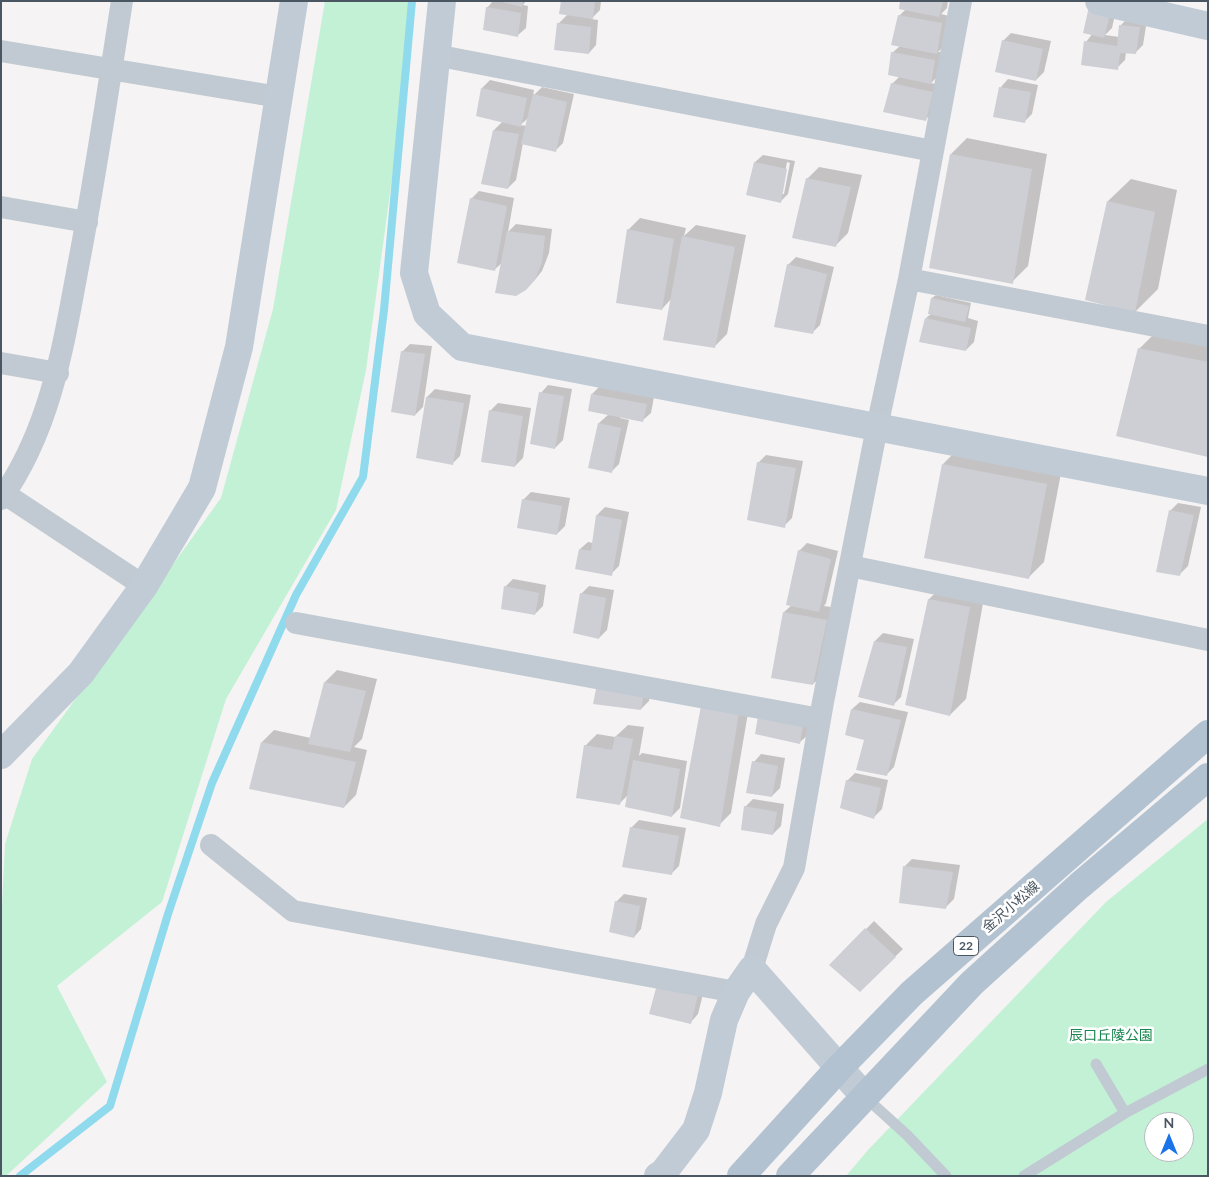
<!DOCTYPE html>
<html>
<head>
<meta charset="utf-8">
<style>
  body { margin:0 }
  #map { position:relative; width:1209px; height:1177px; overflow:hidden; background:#f5f3f3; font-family:Lato,sans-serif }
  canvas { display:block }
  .frame { position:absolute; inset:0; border:2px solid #4a5661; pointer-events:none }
  .north { position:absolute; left:1144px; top:1112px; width:50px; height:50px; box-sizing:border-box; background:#fff; border:1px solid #b7bbc0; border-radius:50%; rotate:0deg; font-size:14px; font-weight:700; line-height:20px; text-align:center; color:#4a5661 }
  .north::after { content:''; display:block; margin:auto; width:18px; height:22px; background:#1a73e8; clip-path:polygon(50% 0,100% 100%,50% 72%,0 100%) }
</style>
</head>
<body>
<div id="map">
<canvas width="1209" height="1177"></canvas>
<div class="frame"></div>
<div class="north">N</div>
</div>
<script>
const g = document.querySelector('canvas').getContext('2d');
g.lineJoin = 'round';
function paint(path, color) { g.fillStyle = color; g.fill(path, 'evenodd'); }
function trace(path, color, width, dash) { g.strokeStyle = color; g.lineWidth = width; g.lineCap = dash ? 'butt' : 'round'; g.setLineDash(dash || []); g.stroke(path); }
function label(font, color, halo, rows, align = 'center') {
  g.font = font + ' Lato,"Noto Sans JP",sans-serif'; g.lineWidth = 5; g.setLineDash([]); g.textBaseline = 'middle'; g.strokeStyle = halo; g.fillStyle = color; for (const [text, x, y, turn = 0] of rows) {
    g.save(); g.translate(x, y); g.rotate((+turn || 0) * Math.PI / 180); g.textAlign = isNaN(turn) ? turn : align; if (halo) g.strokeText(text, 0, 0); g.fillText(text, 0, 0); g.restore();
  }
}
const green = new Path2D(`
  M325 1H416L366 370 336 510 226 699 162 902 57 986 107 1082 6 1176H1V927L5 844 32 759 221 498 273 309Z
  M1208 819V1176H846L868 1150 1106 902ZM1154 1122H1184V1152H1154Z`);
const shadow = new Path2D(`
  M493 1H526L523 5 528 6 526 28 518 35 487 8Z
  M563 1H601L600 10 591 19 598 20 596 45 589 53 558 24 568 14Z
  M901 1H948L947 8 941 14 949 16 945 45 938 52H942L939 75 931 83 940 85 933 112 925 120 892 84 900 76 892 53 900 46 899 16 906 9Z
  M1118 1 1112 28 1105 35 1119 37 1120 26 1128 18 1147 20 1143 45 1135 53 1126 52 1125 60 1117 68 1086 42Z
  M1011 33 1051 41 1044 72 1036 80 1003 41Z
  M1008 79 1038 85 1032 114 1024 122 1001 87Z
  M490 80 534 90 533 96 542 87 574 94 563 143 555 151 523 143 516 180 508 188 494 130 503 121 477 115 482 88ZM529 117 527 126 520 125 525 121Z
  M967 138 1047 154 1028 266 1012 282 951 154Z
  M763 155 795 161 788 194 781 201 755 162ZM787 162 790 163 784 194H781Z
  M819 167 862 175 848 233 836 245 807 179Z
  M1131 179 1177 190 1158 289 1135 312 1108 201Z
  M479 191 514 198 508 232 516 224 552 229 549 253 542 271 534 281 503 262 494 270 471 199Z
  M640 218 686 228 684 236 696 225 746 235 727 334 715 346 672 298 662 309 628 230Z
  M796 257 834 267 820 325 812 333 788 265Z
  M936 295 971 303 968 318 978 321 974 342 966 350 926 318 931 314 932 298Z
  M1155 333 1208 343V456L1139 349Z
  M410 344 432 346 423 407 415 415 402 352Z
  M548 385 572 389 563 440 555 448 541 393Z
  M600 386 654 397 651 413 643 420 620 416V418L629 420 619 464 611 472 589 467 599 423 609 414 592 394Z
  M435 389 471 395 460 456 452 464 417 457 427 397Z
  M498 403 531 408 523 458 515 466 490 411Z
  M959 448 1062 468 1044 562 1028 578 943 464Z
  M766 455 803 461 792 518 784 526 758 463Z
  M531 492 570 498 565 526 557 534 523 500Z
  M1178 503 1201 507 1188 566 1180 574 1170 511Z
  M605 507 629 512 619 566 611 574 580 549 588 542 593 543 597 515Z
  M807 543 838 551 826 603 824 606 838 608 825 672 813 684 784 612 792 605 799 551Z
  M513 579 546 585 543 606 535 614 505 587Z
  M945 584 985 592 966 699 950 715 929 599Z
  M589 586 614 590 607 630 599 638 581 594Z
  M883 633 914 639 901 697 893 705 875 641Z
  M337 670 377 679 362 739 354 747 367 750 356 795 344 807 262 742 274 730 311 738 325 682Z
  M651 685 649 701 641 709 595 703Z
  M750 701 731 813 719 825 702 706Z
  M860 702 908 712 894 767 886 775 865 739 852 709Z
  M768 704 811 712 808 735 800 742Z
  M628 725 644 727 639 756 642 753 687 761 680 808 672 816 628 795 620 803 585 746 597 734 615 737Z
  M761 754 785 758 780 788 772 796 754 762Z
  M855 773 888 780 882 809 874 817 847 781Z
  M753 799 784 804 781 826 773 834 745 807Z
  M639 820 686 828 679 866 671 874 631 828Z
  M912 859 960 865 954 899 946 907 904 867Z
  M624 894 647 898 641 929 634 937 616 902Z
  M874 921 903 949 860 991 831 965Z
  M707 978 698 1014 691 1022 651 1013Z`);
const stream = new Path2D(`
  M20 1176 110 1106 168 914 212 783 296 595 363 477 384 310 412 1`);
const building = new Path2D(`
  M498 1H523L522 7Z
  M561 1H595L593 19 559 14Z
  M900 1H943L939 17 899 9Z
  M1090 2 1112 6 1104 38 1083 33Z
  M486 7 521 13 518 37 483 30Z
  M898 15 942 23 937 54 891 45Z
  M557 23 591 27 589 54 554 50Z
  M1119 25 1140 27 1136 54 1120 53 1118 70 1081 65 1084 41 1117 46Z
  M1002 40 1043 49 1036 81 995 72Z
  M891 52 935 60 931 84 888 75Z
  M891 83 933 92 926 121 883 112Z
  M999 87 1031 92 1025 123 993 117Z
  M481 88 527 98 521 127 476 116Z
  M533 94 567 102 556 152 521 144Z
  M493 130 519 134 508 189 481 184Z
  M950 154 1032 169 1013 284 929 268Z
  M754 162 787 169 781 203 746 195Z
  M806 178 851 187 836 247 792 238Z
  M470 198 507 206 495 271 457 263Z
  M1107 201 1155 212 1135 313 1085 300Z
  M627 229 674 239 662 310 616 303Z
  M507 231 545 236 542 262 535 280 526 290 516 296 495 293Z
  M682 236 735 247 715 348 663 340Z
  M787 264 827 274 813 334 774 327Z
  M931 298 969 306 965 322 928 314Z
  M925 318 971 328 966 351 919 342Z
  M1138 348 1208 362V457L1116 436Z
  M401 351 425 354 415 416 391 412Z
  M539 392 564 396 555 449 530 444Z
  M591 394 647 404 643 422 588 411Z
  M426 397 464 403 453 465 416 458Z
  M489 410 523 416 515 467 481 462Z
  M598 423 621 428 612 473 588 468Z
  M757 462 796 468 785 528 747 520Z
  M942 464 1047 484 1029 579 924 558Z
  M522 499 562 506 557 535 517 528Z
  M1169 510 1194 515 1180 576 1156 572Z
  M596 515 622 520 612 576 575 569 579 549 591 551Z
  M798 550 831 559 819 612 786 605Z
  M504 586 539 593 535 615 501 609Z
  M580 593 606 598 599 639 573 633Z
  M928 599 970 607 950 716 905 705Z
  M783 612 827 620 813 685 771 678Z
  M874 641 907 647 894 706 858 697Z
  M324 682 366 691 350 752 308 744Z
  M597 684 644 693 641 710 593 704Z
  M701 706 739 713 720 827 680 818Z
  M851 709 901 720 887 776 856 770 864 740 845 735Z
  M759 711 804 719 800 744 755 734Z
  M615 736 633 739 620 805 576 798 584 745 612 750Z
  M261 742 356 762 344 808 249 789Z
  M633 760 680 769 672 817 625 807Z
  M752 761 778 766 772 797 746 793Z
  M846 780 881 788 874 819 840 808Z
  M744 806 777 812 773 835 741 830Z
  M630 827 679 836 672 875 622 867Z
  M903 866 953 872 946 909 899 903Z
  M615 901 640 906 634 938 609 932Z
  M865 928 896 957 860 992 829 965Z
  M659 977 700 986 691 1024 649 1014Z`);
const lane = new Path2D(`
  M1096 1064 1125 1113
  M865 1097 907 1135 946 1176
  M1024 1176 1125 1113 1208 1069`);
const street = new Path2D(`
  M1 51 279 97
  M435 55 933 151
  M1 207 87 222
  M909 279 1208 336
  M1 363 58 373
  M5 494 144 586
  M1 499C50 430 63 348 78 267 95 179 108 90 122 1
  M850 566 1208 640
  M296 623 820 719
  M211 845 293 911 736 992
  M752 969 766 924 794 868 823 702 877 427 909 279 961 1`);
const secondary = new Path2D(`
  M442 1 414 273 427 314 462 347 1208 491
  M1099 1 1208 26
  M1 755 81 673 144 586 202 488 239 347 294 1
  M658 1176 663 1173 696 1130 708 1093 724 1020 736 992 752 969 865 1097`);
const primary = new Path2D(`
  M741 1176 839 1068 912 993 1208 734
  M790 1176 972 983 1079 886 1208 777`);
const shields = [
  [966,946,25]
];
const shieldNames = [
  ["22",966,946]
];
const streetNames = [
  ["金沢小松線",1011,907,-41]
];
const parkNames = [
  ["辰口丘陵公園",1111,1035]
];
paint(green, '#c3f1d5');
paint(shadow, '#0003');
trace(stream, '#90daee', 8);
paint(building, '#cdcfd5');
trace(lane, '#c1cad2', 11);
trace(street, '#c1cad2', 22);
trace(secondary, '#c1cbd6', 28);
trace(primary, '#b3c2d1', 28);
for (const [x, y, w] of shields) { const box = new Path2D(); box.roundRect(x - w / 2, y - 9.5, w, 19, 4); g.fillStyle = '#fff'; g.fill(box); trace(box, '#4a5661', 1); }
label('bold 12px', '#4a5661', null, shieldNames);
label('14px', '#4a5661', '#fff', streetNames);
label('14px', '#17864f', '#fff', parkNames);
</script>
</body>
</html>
